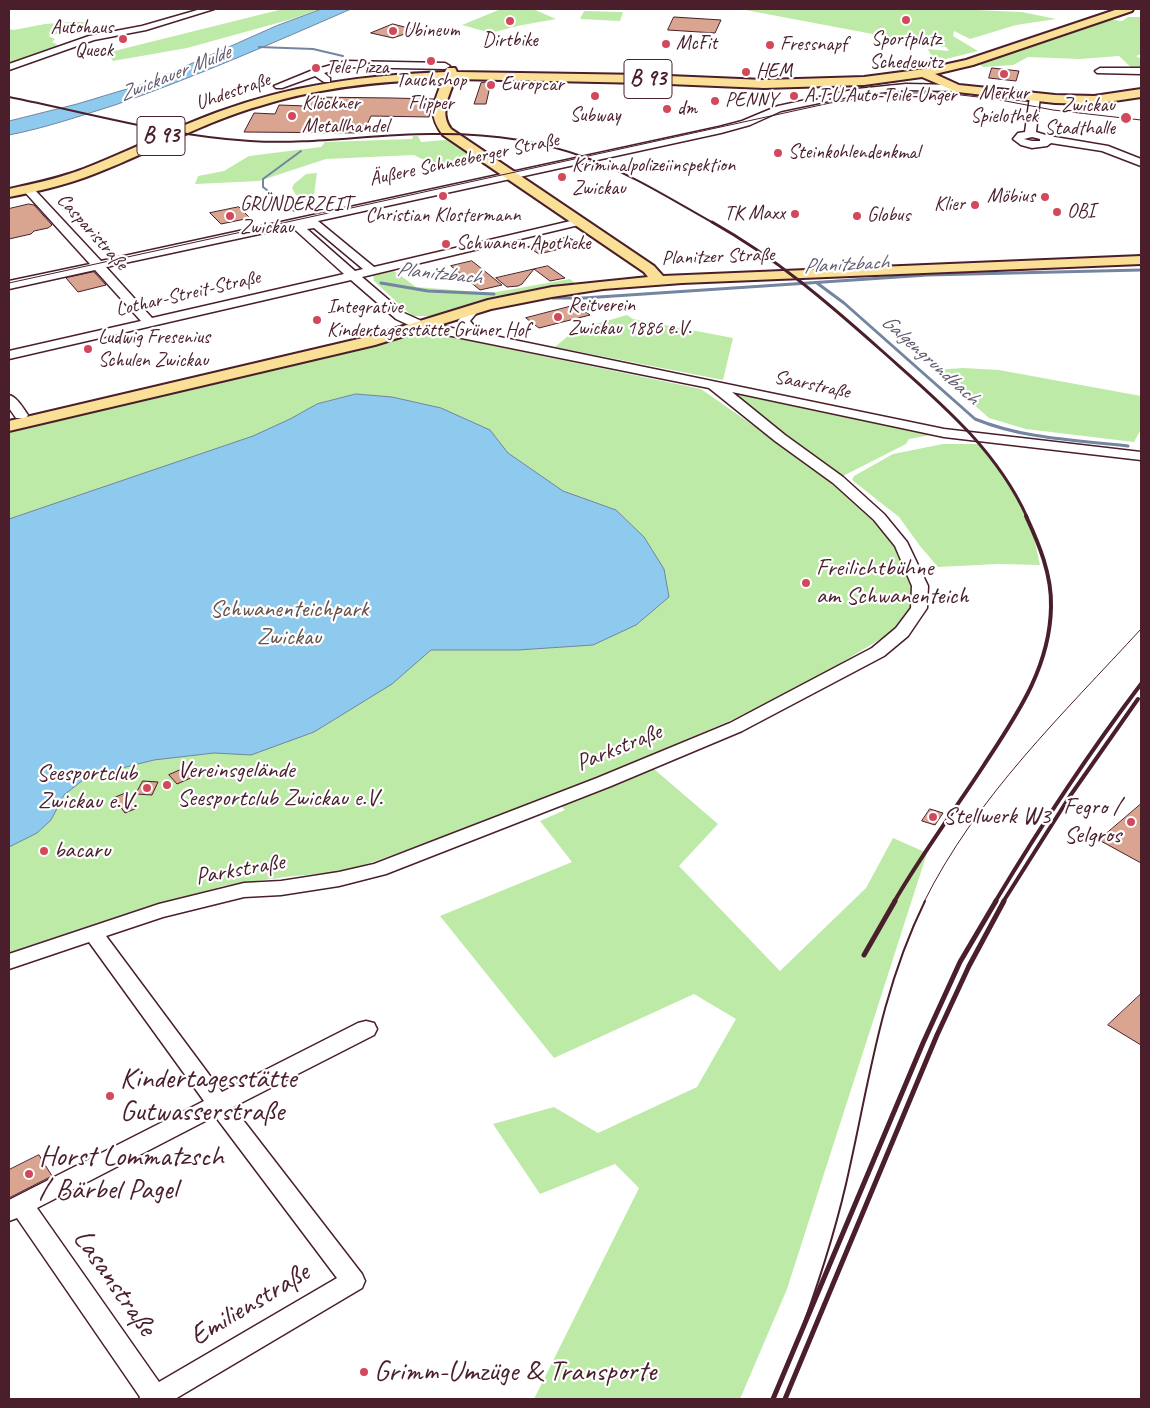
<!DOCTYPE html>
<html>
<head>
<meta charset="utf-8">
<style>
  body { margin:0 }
  #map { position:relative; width:1150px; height:1408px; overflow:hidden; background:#fff; font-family:Caveat,sans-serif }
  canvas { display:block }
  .frame { position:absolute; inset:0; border:10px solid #4a1f2b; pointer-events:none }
</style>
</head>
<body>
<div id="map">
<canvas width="1150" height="1408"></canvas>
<div class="frame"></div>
</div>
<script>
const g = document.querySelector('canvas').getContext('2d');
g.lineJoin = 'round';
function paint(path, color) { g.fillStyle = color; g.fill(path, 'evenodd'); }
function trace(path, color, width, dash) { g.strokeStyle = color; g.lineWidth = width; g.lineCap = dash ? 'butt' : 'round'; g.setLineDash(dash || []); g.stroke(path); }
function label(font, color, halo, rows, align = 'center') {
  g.font = font + ' Caveat,sans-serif'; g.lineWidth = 4.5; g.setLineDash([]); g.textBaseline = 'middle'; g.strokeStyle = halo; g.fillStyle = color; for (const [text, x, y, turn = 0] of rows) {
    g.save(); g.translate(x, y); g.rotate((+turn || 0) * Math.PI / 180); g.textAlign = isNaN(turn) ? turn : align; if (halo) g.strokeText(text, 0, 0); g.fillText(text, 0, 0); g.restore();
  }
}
const green = new Path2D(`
  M283 9H320L292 19 187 48 113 61 109 55 114 51Z
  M501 9H533L556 19 517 26 491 33 462 25Z
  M740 9H952L1022 12 1056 19 1016 25 970 39 954 31 953 36 978 51 934 62 928 49 949 51 946 47 901 42 878 35Z
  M584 11 623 12 620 21 580 19Z
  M1128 17H1141V54L1136 56 1141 59V70H1134L1119 56 1080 59 1028 57 1013 65 983 67 979 64 1107 19 1122 21Z
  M73 22H87L93 26 48 36 55 39 52 42 61 47 9 65V29L14 30 45 24Z
  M413 136H418L421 142 457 139 483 157 436 166 414 155 326 159 259 181 195 184 198 176 224 171 249 156 321 147 325 142 412 139Z
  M317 173 313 202 310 203 296 195 292 188 294 184 306 174Z
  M393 270 416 287 491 293 570 279 576 284 500 297 430 316H412L374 281 373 275Z
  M627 315 633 319 733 338 723 380 555 347 575 330Z
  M427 332 701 389 837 484 898 542 914 578 911 612 900 627 808 683 734 719 552 797 348 871 285 877 223 886 9 955V432Z
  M963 368 999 370 1141 396V429L1134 442 1026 429 989 418 935 370Z
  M734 393 936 434 909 439 906 444 841 477 784 436Z
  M943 444H981L1011 488 1031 524 1040 565 998 564 938 567 920 546 899 517 852 480 854 476 893 454Z
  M654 769 718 824 679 866 780 971 866 888 893 838 927 853 787 1289 740 1399H534L639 1188 615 1164 540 1194 493 1124 554 1107 598 1133 697 1087 736 1019 694 994 554 1058 440 916 572 862 540 821 565 810 560 805Z`);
const water = new Path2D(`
  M322 9H351C273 43 195 77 115 105 80 116 45 128 9 135V121L77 104 150 82 276 26Z
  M356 394 392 397 441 408 490 430 508 453 563 491 616 510 644 537 664 569 669 597 636 625 593 645 518 650H431L392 684 314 732 251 755 214 753 154 760 110 771 83 780 64 795 51 820 37 833 9 847V519L253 436 290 419 317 404Z`);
const streamFar1 = new Path2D(`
  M259 47 313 49 343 56
  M294 211 263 187V179L301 151`);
const stream = new Path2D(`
  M381 283 428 291 494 294
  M817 283 844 303 975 419C1024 439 1076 440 1128 446
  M553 298H584L928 275 1141 270`);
const building = new Path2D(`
  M674 17 721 20 715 33 668 30Z
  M393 24 416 30 393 38 371 33Z
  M992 68 1019 71 1016 81 989 78Z
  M491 82 486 104H474L481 83Z
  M310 97 392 98 434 99 429 117 371 116 363 133 244 132 254 113 275 114 279 105 306 106Z
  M29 204 34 205 52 225 48 228 34 231 31 234 9 239V209Z
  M239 207 250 218 221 224 210 213Z
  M568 237 580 244 539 254 528 247Z
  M472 261 502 285 480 290 451 266Z
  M548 266 565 278 550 281 534 269 522 284 518 286 507 287 496 278Z
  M94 272 106 285 78 292 66 278Z
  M576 305 590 315 539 328 526 318Z
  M185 768 193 777 177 784 169 775Z
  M143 781 158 782 152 795 136 794Z
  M124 794 137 808 125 813 114 798Z
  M1141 804V863L1099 840Z
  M930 809 943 813 935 825 922 821Z
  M1141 994V1045L1108 1025Z
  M39 1155 52 1176 9 1198V1170Z`);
const minor = new Path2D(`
  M201 9H214L146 30 94 40 9 70V64L89 36 142 26Z
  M346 61 445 63 450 66 445 69 346 67 324 73 330 78V82H324L315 76 282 88H276L274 86 313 70Z
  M1100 68H1141V74L1097 73 1095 71Z
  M906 84 957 85 962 88 957 91 906 90 857 95 781 111 750 125 721 133 318 221 374 267 579 219 583 220 585 222 583 224 362 277 404 313 426 323 462 330 458 321 469 307 473 306 479 310 470 321 480 333 944 429 1141 452V460L944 437 732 392 785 435 843 477 884 514 907 542 928 586 927 608 908 636 884 656 742 731 611 786 386 874 339 886 281 895 244 897 163 917 106 936 222 1092 358 1023 366 1021 374 1023 377 1029 374 1035 233 1107 362 1274 365 1281 362 1288 175 1399H139L140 1397 17 1218 9 1221V1200L204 1101 89 942 9 969V954L159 904 244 883 281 881 339 872 374 864 597 778 730 723 872 648 896 628 911 608 912 586 895 546 874 520 833 483 775 441 709 388 417 329 396 319 351 280 9 359V351L141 321 95 270 9 289V281L90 264 23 190 25 188H33L101 261 719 127 742 121 778 106 857 89ZM292 227 344 274 152 318 106 267ZM314 228 363 269 355 271 307 229ZM215 1116 337 1278 159 1382 37 1208Z
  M1035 94 1040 97 1036 132 1049 136 1108 146 1141 159V166L1102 151 1051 143 1047 146 1032 148 1021 145 1013 139 1018 133 1025 132 1030 97ZM1032 137 1040 139V141H1032L1024 139Z
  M9 395C17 397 23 408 28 415L26 418H16L9 408Z`);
const major = new Path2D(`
  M1118 9H1133L1132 11 973 65 935 74 959 85 1055 95 1094 96 1141 89V97L1094 104 1055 103 957 92 922 77 864 85 764 88 645 83 455 79C449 96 439 113 451 129L654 266 663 276 1141 256V264L682 283 603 289 552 297 491 309 375 345 9 431V421L371 336 488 300 552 287 648 277 644 272 443 135C426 113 435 102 443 79 382 81 321 87 263 105 202 122 146 155 86 177 61 186 35 192 9 197V189C32 184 56 179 78 171 126 153 171 129 218 112 291 85 367 75 445 72L447 68H455L457 72 645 75 764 80 864 77 925 69 966 60Z`);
const tramFar1 = new Path2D(`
  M9 283 830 103 892 93H944L995 99 1053 110 1141 120
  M924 902C976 797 1063 714 1141 629`);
const tram = new Path2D(`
  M795 1347C815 1294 833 1240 846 1184 869 1085 879 995 925 901`);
const railFar3 = new Path2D(`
  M9 97C89 113 168 136 250 141 311 145 371 134 431 134 482 133 536 139 584 157 630 173 672 200 715 224`);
const railFar2 = new Path2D(`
  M712 222C776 258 827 302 881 350 937 400 995 447 1027 517`);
const railFar1 = new Path2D(`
  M894 902C921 855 954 811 984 765 1016 716 1050 668 1051 607 1052 575 1039 544 1026 516
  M995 902C1040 827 1088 754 1141 684
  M1003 902 1070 796 1138 699`);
const rail = new Path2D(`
  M864 955 895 901
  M773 1399 923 1043 960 962 996 901
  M785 1399 937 1035 969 966 1004 901`);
const markers = [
  [906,20,5,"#d1495b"],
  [510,21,5,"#d1495b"],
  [393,31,5,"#d1495b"],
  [123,39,5,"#d1495b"],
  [666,44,5,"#d1495b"],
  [770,45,5,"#d1495b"],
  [431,61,5,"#d1495b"],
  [316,68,5,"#d1495b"],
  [746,72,5,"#d1495b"],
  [1004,74,5,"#d1495b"],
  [491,85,5,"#d1495b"],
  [595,96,5,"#d1495b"],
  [794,96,5,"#d1495b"],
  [715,101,5,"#d1495b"],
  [667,109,5,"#d1495b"],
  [292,116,5,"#d1495b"],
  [1126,118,6,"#d1495b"],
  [778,153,5,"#d1495b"],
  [562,177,5,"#d1495b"],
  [443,196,5,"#d1495b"],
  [1045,197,5,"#d1495b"],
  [975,205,5,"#d1495b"],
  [1057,212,5,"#d1495b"],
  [795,214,5,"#d1495b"],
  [230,216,5,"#d1495b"],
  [857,216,5,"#d1495b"],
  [446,244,5,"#d1495b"],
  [558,317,5,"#d1495b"],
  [317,320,5,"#d1495b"],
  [88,349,5,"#d1495b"],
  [806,583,5,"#d1495b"],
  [167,785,5,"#d1495b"],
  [147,788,5,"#d1495b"],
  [933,817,5,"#d1495b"],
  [1131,822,5,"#d1495b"],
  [44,851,5,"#d1495b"],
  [110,1096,5,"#d1495b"],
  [29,1174,5,"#d1495b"],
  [364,1372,5,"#d1495b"]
];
const farPoinames = [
  ["Autohaus",113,28,"right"],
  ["Queck",113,51,"right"],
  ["Ubineum",403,31],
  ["Sportplatz",906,40,"center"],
  ["Schedewitz",906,63,"center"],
  ["Dirtbike",510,41,"center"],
  ["McFit",676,44],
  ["Fressnapf",780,45],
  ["Tele Pizza",326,68],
  ["HEM",756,72],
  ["Tauchshop",431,81,"center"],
  ["Flipper",431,104,"center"],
  ["Europcar",501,85],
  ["Merkur",1004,94,"center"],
  ["Spielothek",1004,117,"center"],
  ["A.T.U Auto-Teile-Unger",804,96],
  ["PENNY",725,101],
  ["Klöckner",302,104],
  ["Metallhandel",302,127],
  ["Zwickau",1115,106,"right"],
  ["Stadthalle",1115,129,"right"],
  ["dm",677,109],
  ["Subway",595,116,"center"],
  ["Steinkohlendenkmal",788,153],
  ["Kriminalpolizeiinspektion",572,166],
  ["Zwickau",572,189],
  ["Möbius",1035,197,"right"],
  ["GRÜNDERZEIT",240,205],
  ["Zwickau",240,228],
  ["Klier",965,205,"right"],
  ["OBI",1067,212],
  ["TK Maxx",785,214,"right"],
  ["Christian Klostermann",443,216,"center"],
  ["Globus",867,216],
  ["Schwanen Apotheke",456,244],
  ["Reitverein",568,306],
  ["Zwickau 1886 e.V.",568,329],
  ["Integrative",327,308],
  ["Kindertagesstätte Grüner Hof",327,331],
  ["Ludwig Fresenius",98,338],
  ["Schulen Zwickau",98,361]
];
const farStreetnames = [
  ["Uhdestraße",233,92,-19],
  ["Äußere Schneeberger Straße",464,160,-12],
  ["Casparistraße",92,232,48],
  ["Planitzer Straße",718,257,-2],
  ["Lothar-Streit-Straße",188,294,-13],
  ["Saarstraße",812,385,12]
];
const farWaternames = [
  ["Zwickauer Mulde",175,74,-22],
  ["Planitzbach",846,265,-3],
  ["Planitzbach",439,274,6],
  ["Galgengrundbach",930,360,42]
];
const shields = [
  [648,79,48],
  [161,136,48]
];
const shieldNames = [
  ["B 93",648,79],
  ["B 93",161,136]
];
const poiNames = [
  ["Freilichtbühne",816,569],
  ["am Schwanenteich",816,597],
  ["Vereinsgelände",177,771],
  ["Seesportclub Zwickau e.V.",177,799],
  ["Seesportclub",137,774,"right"],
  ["Zwickau e.V.",137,802,"right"],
  ["Fegro /",1121,808,"right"],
  ["Selgros",1121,836,"right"],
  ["Stellwerk W3",943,817],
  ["bacaru",54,851]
];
const parkNames = [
  ["Schwanenteichpark",289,610],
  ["Zwickau",289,638]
];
const streetNames = [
  ["Parkstraße",619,748,-22],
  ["Parkstraße",240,870,-10]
];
const nearPoinames = [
  ["Kindertagesstätte",120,1079],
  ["Gutwasserstraße",120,1112],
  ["Horst Lommatzsch",39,1157],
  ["/ Bärbel Pagel",39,1190],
  ["Grimm-Umzüge & Transporte",374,1372]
];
const nearStreetnames = [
  ["Lasanstraße",114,1283,55],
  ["Emilienstraße",250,1305,-31]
];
paint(green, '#bdeaa7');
paint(water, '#8ec9ee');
trace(water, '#7385a0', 1);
trace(streamFar1, '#7385a0', 2);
trace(stream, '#7385a0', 3);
paint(building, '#daa590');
trace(building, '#4a1f2b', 1);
trace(minor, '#4a1f2b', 3);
trace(major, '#4a1f2b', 4);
paint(minor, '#fff');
paint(major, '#fadf96');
trace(tramFar1, '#4a1f2b', 1);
trace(tram, '#4a1f2b', 2);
trace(railFar3, '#4a1f2b', 2);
trace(railFar2, '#4a1f2b', 3);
trace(railFar1, '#4a1f2b', 4);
trace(rail, '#4a1f2b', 5);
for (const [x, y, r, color] of markers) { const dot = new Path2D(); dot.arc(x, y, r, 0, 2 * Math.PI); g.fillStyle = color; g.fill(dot); trace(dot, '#fff', 2); }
label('20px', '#4a1f2b', '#fff', farPoinames, 'left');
label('20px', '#4a1f2b', '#fff', farStreetnames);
label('italic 21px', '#625a6f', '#fff', farWaternames);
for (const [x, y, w] of shields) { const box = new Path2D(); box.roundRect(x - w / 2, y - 19.5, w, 39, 4); g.fillStyle = '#fff'; g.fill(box); trace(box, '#4a1f2b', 1); }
label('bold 22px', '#4a1f2b', null, shieldNames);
label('24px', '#4a1f2b', '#fff', poiNames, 'left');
label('24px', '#67524a', '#fff', parkNames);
label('24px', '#4a1f2b', '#fff', streetNames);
label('29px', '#4a1f2b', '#fff', nearPoinames, 'left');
label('29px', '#4a1f2b', '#fff', nearStreetnames);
</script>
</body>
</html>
